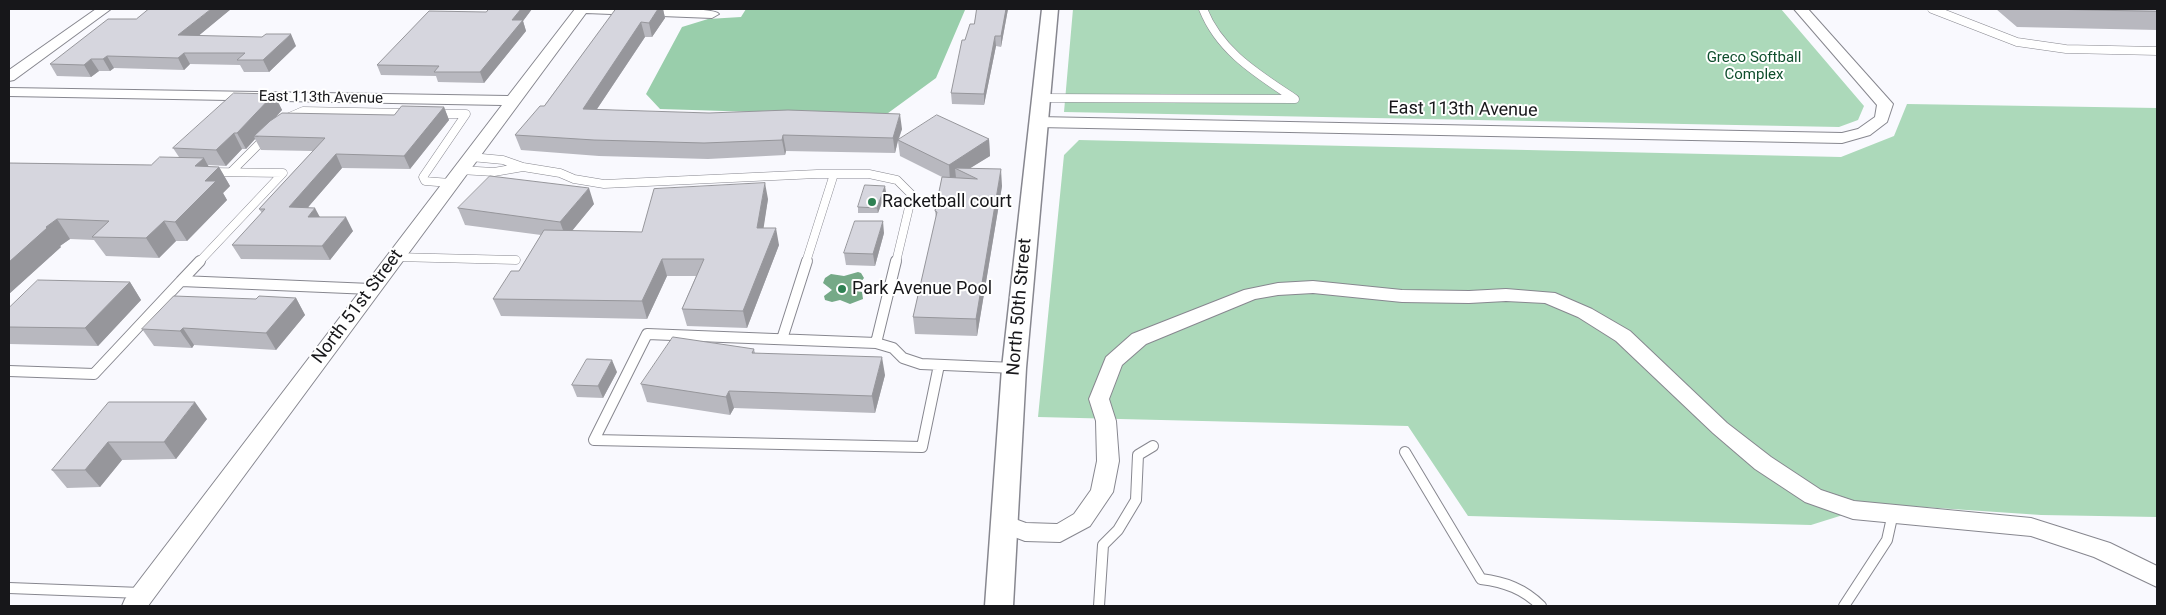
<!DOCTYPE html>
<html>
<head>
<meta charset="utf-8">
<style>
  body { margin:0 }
  #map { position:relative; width:2166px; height:615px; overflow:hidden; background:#f9f9fe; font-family:Roboto,sans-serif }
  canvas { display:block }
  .frame { position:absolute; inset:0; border:10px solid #17171a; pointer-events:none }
</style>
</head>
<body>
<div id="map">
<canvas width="2166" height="615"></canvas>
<div class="frame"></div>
</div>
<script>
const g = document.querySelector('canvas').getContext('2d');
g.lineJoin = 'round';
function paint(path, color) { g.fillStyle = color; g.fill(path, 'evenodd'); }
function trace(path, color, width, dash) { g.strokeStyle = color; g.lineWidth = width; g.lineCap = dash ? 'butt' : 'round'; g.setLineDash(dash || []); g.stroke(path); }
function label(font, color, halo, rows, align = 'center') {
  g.font = font + ' Roboto,sans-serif'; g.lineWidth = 4; g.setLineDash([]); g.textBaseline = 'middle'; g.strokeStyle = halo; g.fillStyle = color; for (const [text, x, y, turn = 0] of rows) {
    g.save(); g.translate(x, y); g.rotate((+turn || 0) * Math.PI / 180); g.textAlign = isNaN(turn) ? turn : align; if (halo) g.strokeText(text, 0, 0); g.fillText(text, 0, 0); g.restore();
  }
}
const green = new Path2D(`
  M1073 9H1781L1864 106 1858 120 1839 127 1064 112Z
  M1907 104 2157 108V517L2041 515 1878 504 1811 525 1468 516 1408 426 1038 417 1064 155 1079 140 1841 157 1894 136Z`);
const forest = new Path2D(`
  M746 9H964L965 10 936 78 884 116 660 109 646 94 682 27 708 19 741 17Z`);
const water = new Path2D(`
  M858 272 861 273 864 278 860 283 852 286V290L862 292 863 299 850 304 840 300 832 302 825 300 824 296 832 290 823 283 825 278 831 274 844 276Z`);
const serviceFar1 = new Path2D(`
  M1932 9 2017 42 2066 49 2157 51
  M1041 98 1295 99C1258 74 1220 52 1203 9
  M435 114H466L423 177 425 181 450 183
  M287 118 303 111 407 113
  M471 157 503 160 523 167 560 173 574 179 604 184 817 174H869L897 180 912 195 896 262
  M460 170 494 172 523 167
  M231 172 266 137
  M395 257 516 260
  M199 262 283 173 210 172
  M806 262 834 174`);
const service = new Path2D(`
  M200 261 181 281 371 289
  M782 339 807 261
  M876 343 896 261
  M939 365 922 447 594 440 647 334 876 343 893 348 903 358 921 364 1014 368
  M9 371 94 374 181 281
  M1405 452 1481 579C1505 582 1524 589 1541 606
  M9 588 141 593
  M1099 606 1103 545 1118 530 1136 500 1138 455 1153 446
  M1844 606 1887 540 1893 513`);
const minor = new Path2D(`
  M96 9H111L14 80 9 81V70Z
  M575 9C594 9 712 5 719 14L712 18 586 13 148 606H122L125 599 502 105 9 96V88L508 96Z
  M1794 9H1808L1893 104 1887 122 1870 135 1842 143 1038 127 1033 125 1030 122 1033 119 1038 117 1842 133 1858 129 1875 117 1877 105Z
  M1313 281 1402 290 1469 291 1506 289 1555 293 1592 309 1630 331 1727 423 1771 457 1821 490 1854 501 2031 518 2110 543 2157 566V587L2094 557 2031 536 1853 519 1805 502 1755 469 1713 433 1616 341 1578 317 1545 303 1506 301 1469 303 1402 302 1313 293 1278 295 1255 299 1146 344 1122 365 1109 399 1116 421 1119 461 1113 492 1090 526 1060 542 1025 541 996 530 993 524 996 518 1004 515 1026 523 1057 524 1074 514 1091 490 1097 461 1096 421 1089 399 1106 357 1132 334 1244 290 1278 283Z`);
const tertiary = new Path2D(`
  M1042 9H1058L1026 368 1013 606H985L1002 368Z`);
const wall = new Path2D(`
  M231 9 198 36 296 46 269 72H244L240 65 190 64 184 70 114 68 110 71H99L91 77 57 76 50 64Z
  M489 9H532L523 21 526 31 484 83 438 82 436 76 381 75 377 65 486 12Z
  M616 9H663L665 18 652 37H645L597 109 902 129 899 139H989L990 156 970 168 1002 186 977 336 915 334 913 317 936 218 935 211 942 177 900 156 898 141 895 153 786 151 785 155 708 159 599 156 521 150 515 135 544 106Z
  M977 9H1008L1001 47 996 46 984 105 952 104 951 93 965 40 974 24Z
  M1996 9H2157V30L2017 27Z
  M274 94 282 110 275 118 394 115 444 107 449 120 410 169 342 168 308 207 320 217 353 231 330 260 241 259 232 245 262 213 259 209 313 151 261 150 255 139 246 149H242L226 166 208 165 209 167H219L230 186 223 193 227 200 187 241H176L159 258 106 256 94 240 70 239 60 246 61 247 9 294V163L151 165 179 157 173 148Z
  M886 192 878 213H858V207Z
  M768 199 763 228 779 245 747 328 687 326 682 309 696 276H667L647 319 501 316 493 299 519 271 541 235 465 225 458 208 594 204 572 231 642 232Z
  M884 233 875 266 846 265 844 253Z
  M130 282 141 300 98 346 9 344V308Z
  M296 298 305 315 276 350 194 345 192 348 154 346 142 329 256 299Z
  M754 349 755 353 885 375 875 413 734 408 730 415 647 402 641 384Z
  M617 372 603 398 577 397 572 385Z
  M109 402 207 419 176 459 122 460 100 487 67 488 52 470Z`);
const shadedWall = new Path2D(`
  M211 9H231L185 47 178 35Z
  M521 9H532L523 21 526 31 484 83 480 72 512 20Z
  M658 9H663L665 18 652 37 649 23Z
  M1006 9H1008L1001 47V36Z
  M641 22 645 37 587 124 583 109Z
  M291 34 296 46 269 72 263 60Z
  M995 36 996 46 984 105V94Z
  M184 53 190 64 184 70 178 58Z
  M107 56 114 68 110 71 103 59Z
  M91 59 99 71 91 77 84 65Z
  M274 94 282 110 258 137 254 136 255 139 246 149 237 133Z
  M444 107 449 120 410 169 404 156Z
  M900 114 902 129 898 140 895 153 893 138Z
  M234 133 242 149 226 166 216 150Z
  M783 135 786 151 785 155 782 140Z
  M989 139 990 156 964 172 955 168 956 178 950 181 949 165Z
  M336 154 342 168 297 220 289 207Z
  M204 158 212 173 219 167 230 186 223 193 227 200 187 241 175 222 195 166Z
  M1001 169 1002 186 977 336 976 319Z
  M765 183 768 199 761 245 757 228Z
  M885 186 886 192 878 213 877 208Z
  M589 188 594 204 566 238 560 222Z
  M315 208 322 221 308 217Z
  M346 217 353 231 330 260 322 246Z
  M57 219 70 239 60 246 61 247 9 294V262L46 227Z
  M164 221 176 241 159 258 146 238Z
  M883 221 884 233 875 266 873 254Z
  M776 228 779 245 747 328 743 311Z
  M662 259 667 276 647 319 642 301Z
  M130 282 141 300 98 346 85 328Z
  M296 298 305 315 276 350 266 333Z
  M183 328 194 345 192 348 180 331Z
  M882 357 885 375 875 413 872 396Z
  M612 360 617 372 603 398 598 386Z
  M729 391 734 408 730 415 726 397Z
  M195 402 207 419 176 459 164 442Z
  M108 442 122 460 100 487 85 470Z`);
const building = new Path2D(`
  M149 9H211L178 35 262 37 266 34H291L263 60H237L245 53H184L178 58 107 56 103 59H91L84 65 50 64 108 19H136Z
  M489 9H521L512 20H523L480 72H434L439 66 377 65 429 11 486 12Z
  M616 9H658L649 23 641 22 583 109 709 113 788 110 900 114 893 138 783 135 782 140 704 143 594 140 515 135 540 106H544Z
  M977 9H1006L1001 36H995L984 94 951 93 962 40H965L970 24H974Z
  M2044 9H2157V11Z
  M234 93 274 94 237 133H234L216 150 173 148Z
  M402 106 444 107 404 156 336 154 289 207 315 208 308 217H346L322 246 232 245 265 209H259L325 138 254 136 270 121 282 113 394 115Z
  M937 115 989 139 949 165 898 140Z
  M160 157 204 158 195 166 219 167 205 181H216L175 222 164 221 146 238 92 237 109 221 57 219 46 227 47 228 9 262V163L151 165Z
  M955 168 1001 169 976 319 913 317 937 212 935 211 942 177 977 179Z
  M490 176 589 188 560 222 458 208Z
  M765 183 757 228H776L743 311 682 309 704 259H662L642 301 493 299 511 271H519L544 230 642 232 654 189Z
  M865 185 885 186 877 208 858 207Z
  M855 221H883L873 254 844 253Z
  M38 280 130 282 85 328 9 327V308Z
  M174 296 256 299 259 296 296 298 266 333 183 328 180 331 142 329Z
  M673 337 754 349 752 353 882 357 872 396 729 391 726 397 641 384Z
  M587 359 612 360 598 386 572 385Z
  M109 402H195L164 442H108L85 470H52Z`);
const markers = [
  [872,202,5,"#2f8153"],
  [842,289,5,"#2f8153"]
];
const farParknames = [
  ["Greco Softball",1754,58],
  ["Complex",1754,75]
];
const farStreetnames = [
  ["East 113th Avenue",321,98,1]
];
const streetNames = [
  ["East 113th Avenue",1463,110,1],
  ["North 51st Street",358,307,-53],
  ["North 50th Street",1020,307,-85]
];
const poiNames = [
  ["Racketball court",882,202],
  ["Park Avenue Pool",852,289]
];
paint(green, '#acd9ba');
paint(forest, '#99ceab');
paint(water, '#75a987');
trace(serviceFar1, '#87878f', 9);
trace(service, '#87878f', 12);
trace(minor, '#87878f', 2);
trace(tertiary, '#87878f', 3);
trace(serviceFar1, '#fff', 8);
trace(service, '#fff', 10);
paint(minor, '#fff');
paint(tertiary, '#fff');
paint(wall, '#b8b8bf');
paint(shadedWall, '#96969b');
paint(building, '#d6d6de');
trace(building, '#96969b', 1);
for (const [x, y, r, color] of markers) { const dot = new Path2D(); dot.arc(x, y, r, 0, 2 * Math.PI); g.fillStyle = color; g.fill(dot); trace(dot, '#fff', 2); }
label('15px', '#0f4e2d', '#fff', farParknames);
label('15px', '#17171a', '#fff', farStreetnames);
label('18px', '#17171a', '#fff', streetNames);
label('18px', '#17171a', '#fff', poiNames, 'left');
</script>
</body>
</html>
